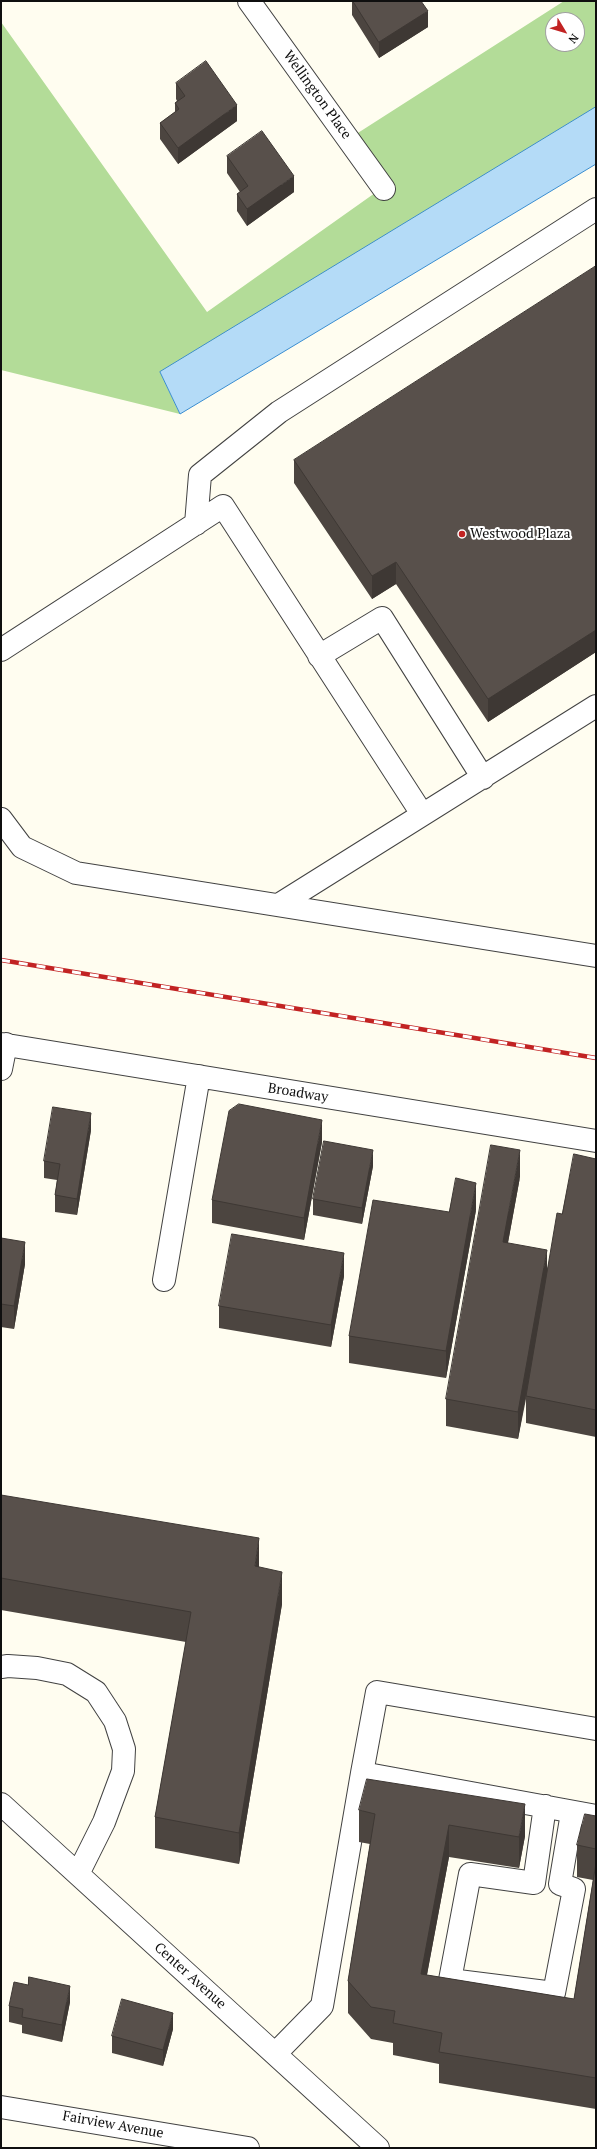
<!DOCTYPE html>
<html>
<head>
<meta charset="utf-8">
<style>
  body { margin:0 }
  #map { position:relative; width:597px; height:2149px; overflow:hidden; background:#fffdf0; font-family:"PT Serif",serif }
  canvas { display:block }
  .frame { position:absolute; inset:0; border:2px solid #0f0f0f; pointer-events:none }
  .north { position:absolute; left:545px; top:12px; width:40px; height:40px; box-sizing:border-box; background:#fff; border:1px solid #9f9f9f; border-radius:50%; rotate:128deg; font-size:11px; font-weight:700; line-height:16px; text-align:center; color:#0f0f0f }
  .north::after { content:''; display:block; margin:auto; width:14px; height:18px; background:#c22323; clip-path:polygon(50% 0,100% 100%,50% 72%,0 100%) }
</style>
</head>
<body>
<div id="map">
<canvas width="597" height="2149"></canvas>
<div class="frame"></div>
<div class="north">N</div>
</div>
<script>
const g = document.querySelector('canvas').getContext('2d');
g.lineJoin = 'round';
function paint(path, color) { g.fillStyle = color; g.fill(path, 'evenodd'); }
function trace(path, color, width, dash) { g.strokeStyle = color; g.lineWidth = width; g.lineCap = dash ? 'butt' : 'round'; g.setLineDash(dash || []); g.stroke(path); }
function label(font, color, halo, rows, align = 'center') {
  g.font = font + ' "PT Serif",serif'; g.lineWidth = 4; g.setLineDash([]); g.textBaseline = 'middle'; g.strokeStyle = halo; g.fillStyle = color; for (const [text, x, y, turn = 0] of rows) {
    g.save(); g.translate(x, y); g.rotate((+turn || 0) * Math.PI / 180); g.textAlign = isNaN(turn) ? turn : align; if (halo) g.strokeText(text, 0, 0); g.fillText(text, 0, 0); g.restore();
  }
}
const forest = new Path2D(`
  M564 1H596V107L160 372 180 414 1 370V22L207 312 382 188 350 138ZM553 20H577V44H553Z`);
const water = new Path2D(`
  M596 107V164L180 414 160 372Z`);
const minor = new Path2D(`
  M249 1 384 189
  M196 524 200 475 279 412 596 209
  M1 650 223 506 422 814
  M319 656 382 618 483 778
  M1 819 22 847 76 873 596 956
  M280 904 596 706
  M1 1044 596 1141
  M1 1069 6 1044
  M164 1280 199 1076
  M1 1667 8 1666 37 1668 67 1674 96 1692 115 1721 124 1749 123 1771 104 1822 78 1874
  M362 1773 377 1692 596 1729
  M1 1804 378 2148
  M545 1806 534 1883 470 1874 450 1980 554 1993 574 1889 560 1884 572 1813
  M275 2054 322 2006 362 1773 596 1816
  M1 2107 248 2148`);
const rail = new Path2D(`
  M1 960 596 1058`);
const wall = new Path2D(`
  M352 1H421L428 27 379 58 352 15Z
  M176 83 237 121 178 164 160 139V123L175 112V103L177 101 176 99Z
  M227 156 294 192 247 226 237 211V194L240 192 227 173Z
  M596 266V652L488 722 396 584 372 599 294 483V460Z
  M91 1130 77 1215 55 1212V1195L57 1180 44 1178V1161Z
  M322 1142 304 1240 212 1223V1200Z
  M596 1159V1437L526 1423V1399L518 1439 446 1426V1399L520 1177 508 1243 547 1270 562 1214Z
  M373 1166 362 1224 313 1215V1199Z
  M476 1210 446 1378 349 1363V1336Z
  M1 1238 25 1264 14 1329 1 1327Z
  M344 1276 331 1347 219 1328V1306Z
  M1 1495 259 1567 282 1604 239 1864 155 1848V1817L186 1642 1 1610Z
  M359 1810 525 1836 519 1868 449 1857 427 1975 574 1999 593 1880 577 1877V1845L596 1816V2109L439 2083V2064L393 2055V2043L371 2039 348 2013V1981L370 1844 359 1842Z
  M70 2002 62 2042 22 2033V2025L9 2022V2006Z
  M173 2029 163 2066 112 2053V2036Z`);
const shadedWall = new Path2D(`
  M428 11V27L379 58V42Z
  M237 105V121L178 164V148Z
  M294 176V192L247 226V209Z
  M396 562V584L372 599V576Z
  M596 630V652L488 722V699Z
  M91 1113V1130L77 1215V1199Z
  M322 1120V1142L304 1240V1218Z
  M373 1150V1166L362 1224V1208Z
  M520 1150V1177L503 1269V1242Z
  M476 1183V1210L446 1378V1351Z
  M25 1242V1264L14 1329V1306Z
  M547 1250V1277L518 1439V1412Z
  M344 1253V1276L331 1347V1325Z
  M259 1538V1570L255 1566Z
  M282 1572V1604L239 1864V1833Z
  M525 1804V1836L519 1868V1837Z
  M449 1825V1857L421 2006V1974Z
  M70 1986V2002L62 2042V2025Z
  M173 2013V2029L163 2066V2050Z`);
const building = new Path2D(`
  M353 1H421L428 11 379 42Z
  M206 61 237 105 178 148 160 123 179 109 175 103 185 96 176 83Z
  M262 131 294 176 247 209 237 194 248 186 227 156Z
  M596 266V630L488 699 396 562 372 576 294 460Z
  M239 1104 322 1120 304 1218 212 1200 229 1111Z
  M53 1107 91 1113 77 1199 55 1195 60 1164 44 1161Z
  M324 1141 373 1150 362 1208 313 1199Z
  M491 1145 520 1150 503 1242 547 1250 518 1412 446 1399Z
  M574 1154 596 1159V1410L526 1396 557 1213 562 1214Z
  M456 1178 476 1183 446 1351 349 1336 373 1200 449 1212Z
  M232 1234 344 1253 331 1325 219 1306Z
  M1 1238 25 1242 14 1306 1 1304Z
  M1 1495 259 1538 255 1566 282 1572 239 1833 155 1817 191 1612 1 1578Z
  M367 1779 525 1804 519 1837 449 1825 421 1974 574 1999 596 1863V2078L439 2052 442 2033 393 2023 395 2011 371 2007 348 1981 375 1814 359 1810Z
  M585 1814 596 1816V1849L577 1845Z
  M29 1977 70 1986 62 2025 22 2017 23 2009 9 2006 14 1982 28 1985Z
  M122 1999 173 2013 163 2050 112 2036Z`);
const markers = [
  [462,534,4,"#c22323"]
];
const streetNames = [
  ["Wellington Place",317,95,54],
  ["Broadway",298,1093,9],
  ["Center Avenue",190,1976,42],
  ["Fairview Avenue",113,2125,10]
];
const poiNames = [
  ["Westwood Plaza",470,534]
];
paint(forest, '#b3dc98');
paint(water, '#b4dbf7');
trace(water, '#3a8dd0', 1);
trace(minor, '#424242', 24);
trace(minor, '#fff', 22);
trace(rail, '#c22323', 4.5);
trace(rail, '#fff', 3, [9]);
paint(wall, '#4c4540');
paint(shadedWall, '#3e3834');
paint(building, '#58504b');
trace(building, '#3e3834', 1);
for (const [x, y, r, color] of markers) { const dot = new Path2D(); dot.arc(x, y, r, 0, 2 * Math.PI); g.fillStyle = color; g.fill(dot); trace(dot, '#fff', 1.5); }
label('14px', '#0f0f0f', '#fff', streetNames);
label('14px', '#0f0f0f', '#fff', poiNames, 'left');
</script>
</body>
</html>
